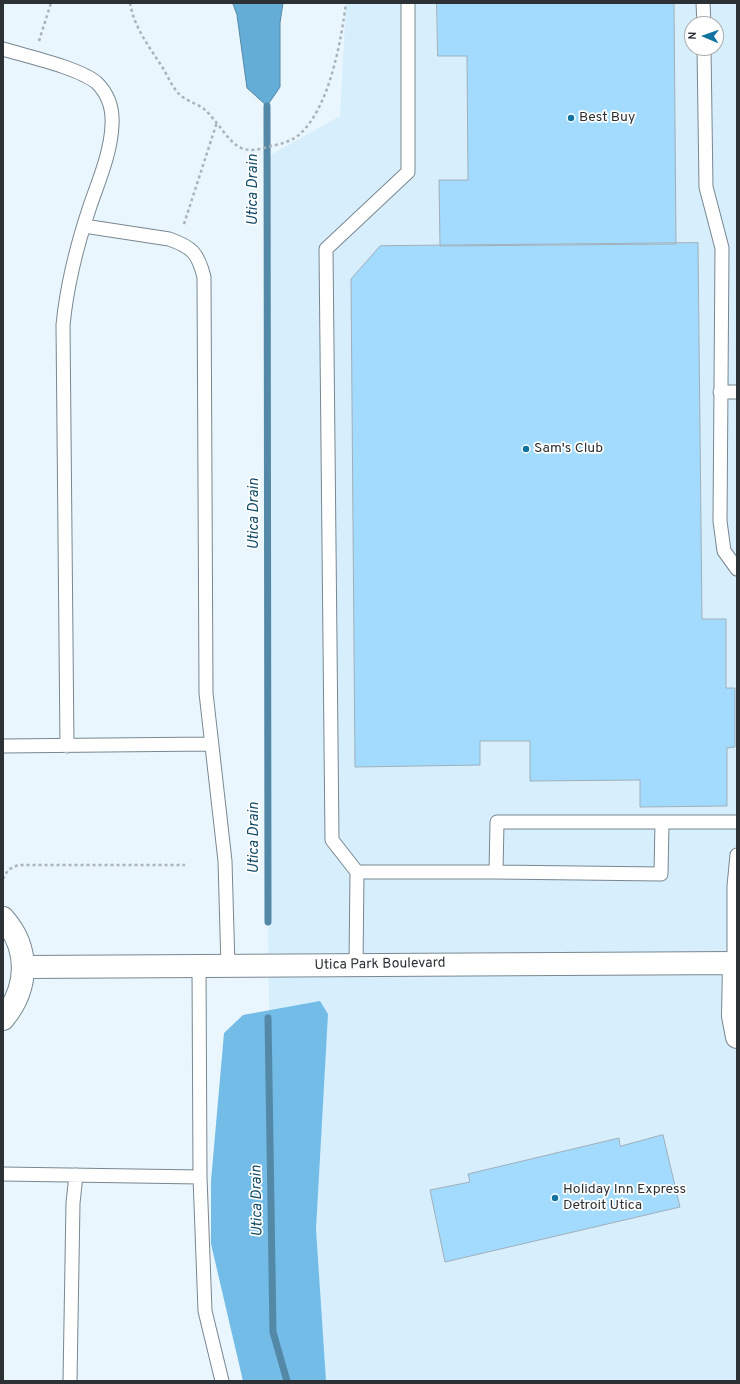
<!DOCTYPE html>
<html>
<head>
<meta charset="utf-8">
<style>
  body { margin:0 }
  #map { position:relative; width:740px; height:1384px; overflow:hidden; background:#e9f6fe; font-family:Overpass,sans-serif }
  canvas { display:block }
  .frame { position:absolute; inset:0; border:4px solid #2b3135; pointer-events:none }
  .north { position:absolute; left:684px; top:16px; width:40px; height:40px; box-sizing:border-box; background:#fff; border:1px solid #aaadae; border-radius:50%; rotate:272deg; font-size:11px; font-weight:700; line-height:16px; text-align:center; color:#2b3135 }
  .north::after { content:''; display:block; margin:auto; width:14px; height:18px; background:#1173a0; clip-path:polygon(50% 0,100% 100%,50% 72%,0 100%) }
</style>
</head>
<body>
<div id="map">
<canvas width="740" height="1384"></canvas>
<div class="frame"></div>
<div class="north">N</div>
</div>
<script>
const g = document.querySelector('canvas').getContext('2d');
g.lineJoin = 'round';
function paint(path, color) { g.fillStyle = color; g.fill(path, 'evenodd'); }
function trace(path, color, width, dash) { g.strokeStyle = color; g.lineWidth = width; g.lineCap = dash ? 'butt' : 'round'; g.setLineDash(dash || []); g.stroke(path); }
function label(font, color, halo, rows, align = 'center') {
  g.font = font + ' Overpass,sans-serif'; g.lineWidth = 3.5; g.setLineDash([]); g.textBaseline = 'middle'; g.strokeStyle = halo; g.fillStyle = color; for (const [text, x, y, turn = 0] of rows) {
    g.save(); g.translate(x, y); g.rotate((+turn || 0) * Math.PI / 180); g.textAlign = isNaN(turn) ? turn : align; if (halo) g.strokeText(text, 0, 0); g.fillText(text, 0, 0); g.restore();
  }
}
const built = new Path2D(`
  M346 3H737V1381H287L273 1332 268 922 267 157 340 116ZM692 24H716V48H692Z`);
const forest = new Path2D(`
  M320 1001 328 1014 316 1229 326 1381H243L211 1244V1181L224 1033 243 1015Z`);
const water = new Path2D(`
  M233 3H283L280 23V87L267 106 247 88 237 15Z`);
const stream = new Path2D(`
  M267 106 268 922
  M268 1018 273 1332 287 1381`);
const building = new Path2D(`
  M437 3H674L676 244 440 246 439 180H468L467 56H438Z
  M698 243 702 619H726V688H735V747L727 748V806L640 807V780L530 781V741H480V765L355 767 351 279 380 246Z
  M663 1135 680 1207 445 1262 430 1190 470 1182 468 1174 619 1138 620 1146Z`);
const path = new Path2D(`
  M130 3C134 27 148 45 161 65 167 74 171 85 178 93 184 100 196 103 204 109 217 120 227 141 241 148 251 152 261 149 271 146 281 144 293 141 301 133 330 105 341 41 346 3
  M39 41 51 3
  M184 224 217 122
  M3 879 8 870 18 865H185`);
const lane = new Path2D(`
  M703 3 704 24
  M704 48 706 187 722 248 720 521 724 551 737 569
  M3 49C26 56 80 68 97 83 108 94 113 109 112 125 111 152 99 180 90 206 77 245 67 284 63 325L67 746
  M84 226 169 239C192 247 198 253 204 277L206 693 225 861 228 967
  M720 392H737
  M3 746 210 744
  M357 872 332 840 326 249 408 172V3
  M496 872 661 874 662 822
  M734 963V886L737 855
  M356 965 357 872H496L497 822H737
  M199 967 200 1177 205 1311 222 1381
  M3 1174 200 1177
  M70 1381 73 1203 76 1175`);
const street = new Path2D(`
  M3 918C30 948 29 988 3 1019
  M734 963 733 1016 737 1037
  M24 967 737 963`);
const markers = [
  [571,118,4,"#1173a0"],
  [526,449,4,"#1173a0"],
  [555,1198,4,"#1173a0"]
];
const poiNames = [
  ["Best Buy",579,118],
  ["Sam's Club",534,449],
  ["Holiday Inn Express",563,1190],
  ["Detroit Utica",563,1206]
];
const streetNames = [
  ["Utica Park Boulevard",380,965,-1]
];
const waterNames = [
  ["Utica Drain",254,190,-90],
  ["Utica Drain",255,514,-90],
  ["Utica Drain",255,838,-90],
  ["Utica Drain",258,1201,-91]
];
paint(built, '#d7eefd');
paint(forest, '#73bce7');
paint(water, '#64add7');
trace(water, '#5388a6', 1);
trace(stream, '#5388a6', 7);
paint(building, '#a2dbfe');
trace(building, '#a1b0ba', 1);
trace(lane, '#788790', 15);
trace(street, '#788790', 24);
trace(path, '#a9b3ba', 2.5, [3, 3]);
trace(lane, '#fff', 13);
trace(street, '#fff', 22);
for (const [x, y, r, color] of markers) { const dot = new Path2D(); dot.arc(x, y, r, 0, 2 * Math.PI); g.fillStyle = color; g.fill(dot); trace(dot, '#fff', 1.5); }
label('14px', '#2b3135', '#fff', poiNames, 'left');
label('14px', '#2b3135', '#fff', streetNames);
label('italic 15px', '#114b68', '#fff', waterNames);
</script>
</body>
</html>
